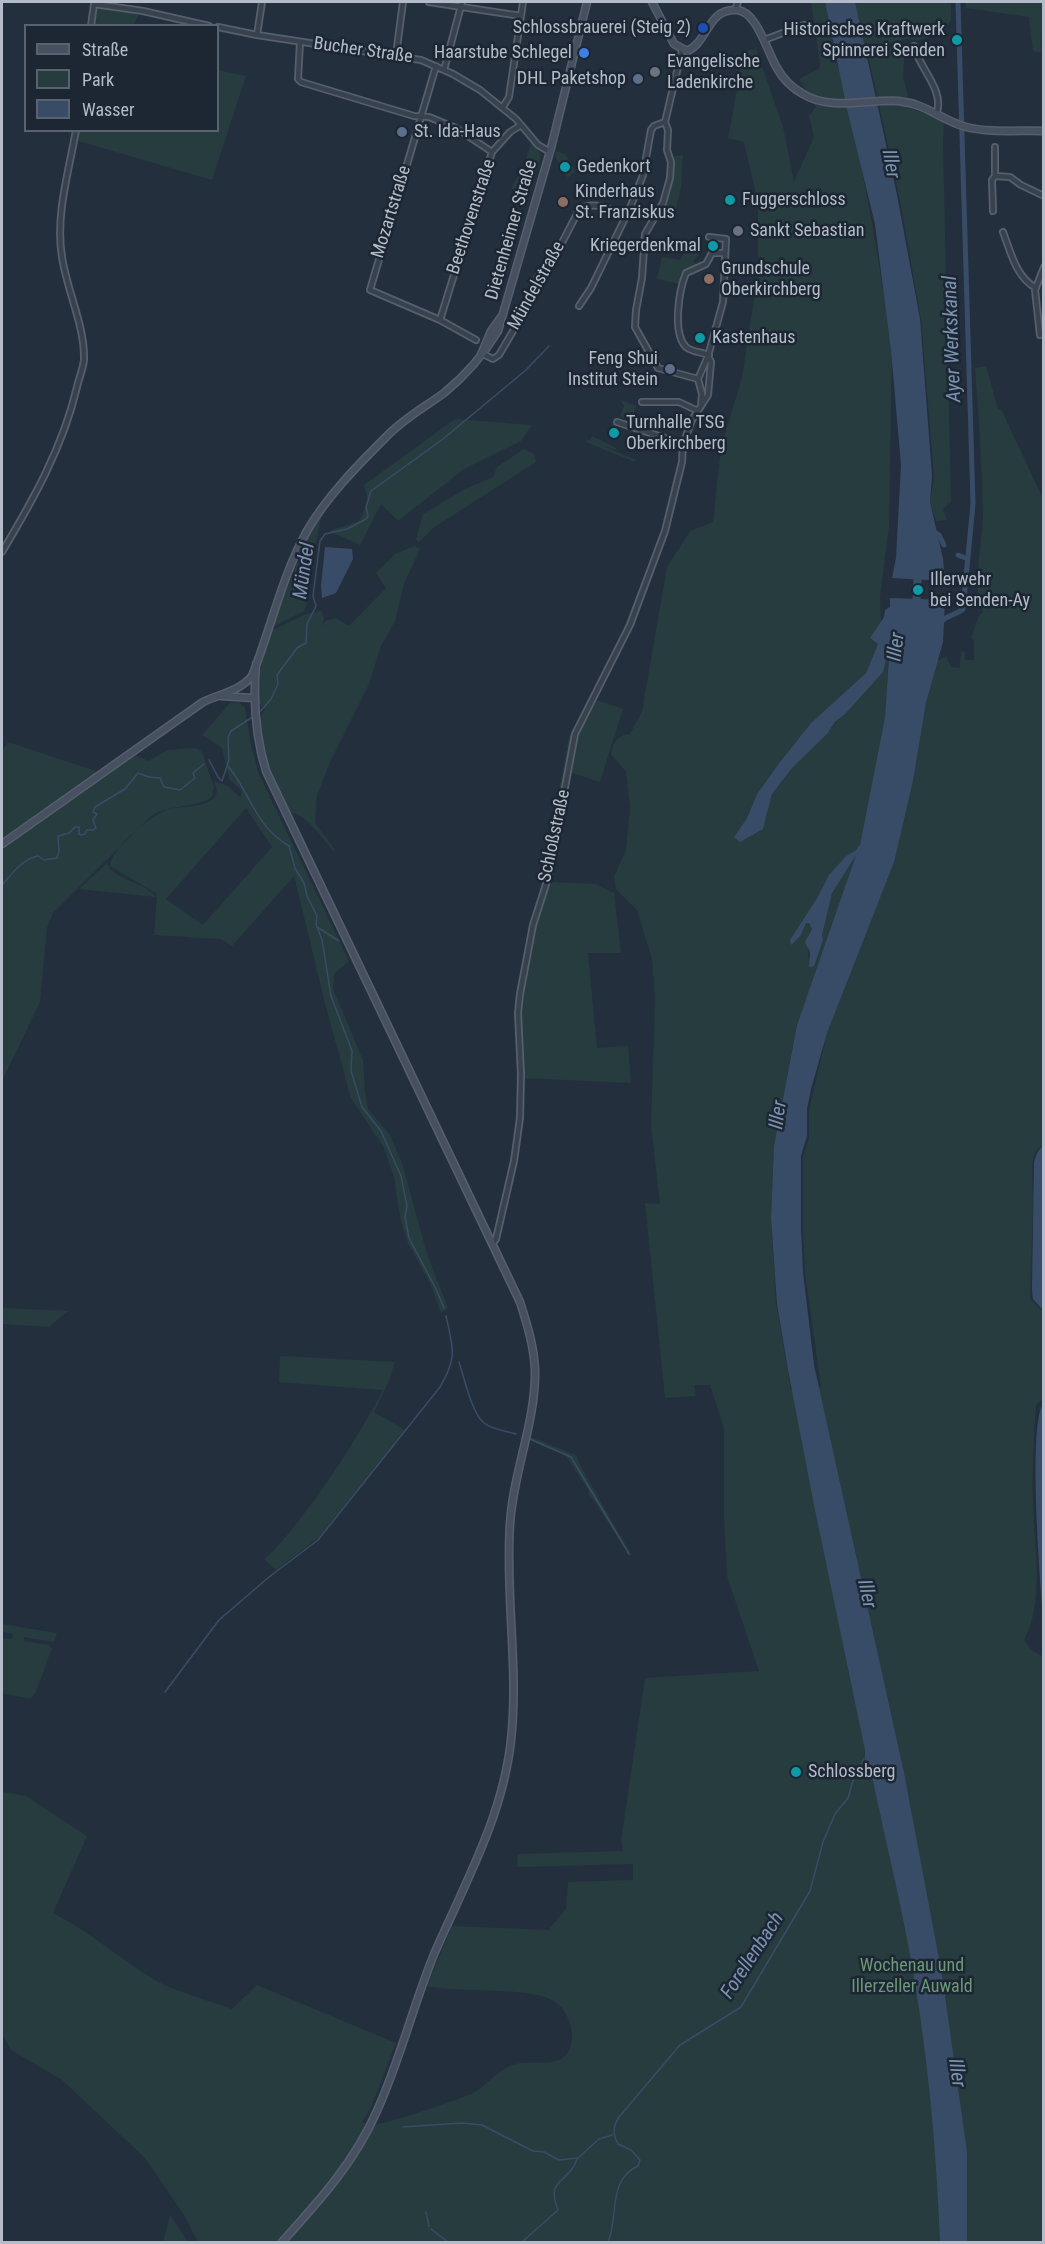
<!DOCTYPE html>
<html>
<head>
<meta charset="utf-8">
<style>
  body { margin:0 }
  #map { position:relative; width:1045px; height:2244px; overflow:hidden; background:#242f3e; font-family:"Roboto Condensed",sans-serif }
  canvas { display:block }
  .frame { position:absolute; inset:0; border:3px solid #b4bcc9; pointer-events:none }
  .legend { position:absolute; left:24px; top:24px; width:195px; height:108px; box-sizing:border-box; background:#1d2633; border:2px solid #59626f; margin:0; padding:8px 10px; list-style:none; font-size:18px; color:#b4bcc9 }
  .legend li { display:flex; align-items:center; gap:12px; height:30px }
  .legend b { width:30px; border:2px solid #59626f }
</style>
</head>
<body>
<div id="map">
<canvas width="1045" height="2244"></canvas>
<div class="frame"></div>
<ul class="legend">
<li><b style="height:8px;background:#465061"></b>Straße</li>
<li><b style="height:16px;background:#263c3f"></b>Park</li>
<li><b style="height:16px;background:#394c67"></b>Wasser</li>
</ul>
</div>
<script>
const g = document.querySelector('canvas').getContext('2d');
g.lineJoin = 'round';
function paint(path, color) { g.fillStyle = color; g.fill(path, 'evenodd'); }
function trace(path, color, width, dash) { g.strokeStyle = color; g.lineWidth = width; g.lineCap = dash ? 'butt' : 'round'; g.setLineDash(dash || []); g.stroke(path); }
function label(font, color, halo, rows, align = 'center') {
  g.font = font + ' "Roboto Condensed",sans-serif'; g.lineWidth = 5; g.setLineDash([]); g.textBaseline = 'middle'; g.strokeStyle = halo; g.fillStyle = color; for (const [text, x, y, turn = 0] of rows) {
    g.save(); g.translate(x, y); g.rotate((+turn || 0) * Math.PI / 180); g.textAlign = isNaN(turn) ? turn : align; if (halo) g.strokeText(text, 0, 0); g.fillText(text, 0, 0); g.restore();
  }
}
const green = new Path2D(`
  M811 2H825L836 60 851 113 872 223 892 343 889 526 880 597 881 622 870 638 878 644 866 673 811 723 780 762 757 794 747 818 734 837 763 829 772 794 793 767 826 734 856 700 887 658 890 634 885 717 860 845 856 850 846 856 829 875 817 898 790 940 801 935 806 922 809 923 812 929 809 935 808 960 822 935 832 892 856 855 797 1025 774 1146 771 1218 776 1303 791 1390 821 1387 805 1273 803 1230V1157L809 1138V1110L827 1033 903 819 913 781 926 703 937 661 946 656 951 667 960 668 961 651 965 652V660H974V640L971 638 978 618 983 611C971 587 983 542 983 515 982 466 979 417 975 368L986 366 998 409 1002 411 1044 501V1143L1035 1152 1032 1166 1033 1207 1030 1299 1043 1312 1044 1398 1036 1405C1034 1437 1032 1470 1033 1502 1034 1544 1045 1602 1024 1640L1031 1650 1044 1657 1043 2242H198L184 2215 145 2158 62 2080 11 2050 2 2034V1792L26 1796 87 1836 53 1913C89 1931 119 1958 153 1979 176 1992 207 2000 232 2009L257 1985 396 2043 370 2110 362 2122C364 2122 369 2125 371 2125 382 2126 464 2098 475 2092 486 2085 500 2069 512 2065 533 2058 573 2074 572 2035 571 2023 566 2010 557 2003 534 1985 459 1994 427 1986L452 1926 548 1930 566 1909 568 1882 633 1880V1864L517 1867 518 1854 623 1851 621 1841 645 1678 759 1671 727 1576 724 1518V1428L710 1385H694L696 1396 665 1398 645 1203 660 1204 651 1125 655 998 652 959 637 910 616 889 614 877 626 850 630 807 626 772 611 754C614 742 616 736 630 734L642 711 667 567 690 531 713 522 721 447 742 378 758 272V203L744 142 728 138 744 51 756 49 783 127 794 182 814 137 809 116 816 107 799 79 819 69 820 64Z
  M855 2H951V20L942 34 918 40 906 39 865 50Z
  M965 2H1043L1041 53 1033 51 1029 17 966 8Z
  M95 6 141 11 133 25 93 26Z
  M893 48H905L903 77 911 109 932 116 944 123 943 143 951 502 943 509 947 520 936 521 930 502 934 477 921 319 900 201 868 55Z
  M218 70 246 76 212 180 75 140 77 131 218 130Z
  M532 142 541 155 530 194 511 188 522 170Z
  M556 151 565 154 575 171 568 178 555 156Z
  M683 155 681 188 674 216 663 213 671 189 674 156Z
  M684 250 702 251 693 261 698 265C687 270 681 271 680 284L657 279 662 257 681 260Z
  M621 400 636 406 631 420 620 416 624 406Z
  M455 419 532 425 521 441 464 469 398 521 381 504 360 545 329 531 359 521 368 502 364 485Z
  M592 436 616 448 615 450 596 443 636 460 635 462 586 442 587 440 590 441Z
  M524 449 534 454 536 462 433 528 419 542 416 540 423 514 465 489 493 477 497 467Z
  M322 514 315 547 309 598 304 611 276 625 273 624 307 539Z
  M415 546 420 549 404 584 395 621 381 646 369 684 330 762 317 795 315 823 335 850 334 852C323 839 306 813 288 812 276 787 247 734 265 709L258 703 260 672 264 651 272 630C288 624 304 612 322 611L324 619 322 627 325 621 336 618 349 626 386 588 376 573 395 554Z
  M646 574 634 609 620 639 572 735 548 868 544 872 569 737 619 639Z
  M596 700 623 709 600 782 570 772 578 739 577 736Z
  M239 702 245 708 251 745 258 772 349 961 335 973 333 989 363 1060 365 1091 368 1109 390 1135 402 1163 427 1254 448 1308 441 1313 430 1283 408 1243 401 1222 394 1177 384 1148 351 1098 326 1007 294 876 232 946 221 939 154 935 157 894 110 866C111 848 152 814 169 809 181 806 204 808 214 798 219 793 216 787 214 781L228 786 241 798V790L229 779 222 748 202 735 230 703ZM246 808 272 847 203 925 166 899Z
  M8 742 99 772 2 839V751Z
  M195 748 201 751 203 755 214 787 212 797C195 809 169 803 150 817L53 913 47 928 40 1002 2 1081V866L4 864 2 862V849L135 755 148 761 168 750Z
  M107 863C112 879 145 882 156 897L79 889Z
  M553 882 595 884 614 893 621 953H588L597 1048 628 1046 631 1083 523 1078C522 1055 518 1031 520 1008 523 966 536 925 547 885Z
  M2 1308 68 1311 49 1327 2 1324Z
  M280 1356 395 1362 389 1381 374 1412 405 1430 318 1538 276 1570 264 1559C280 1546 293 1528 306 1511 336 1472 360 1432 383 1390L279 1382Z
  M531 1437 576 1455 582 1469 631 1554 630 1556 593 1499 589 1495V1491L566 1456 529 1440Z
  M2 1624 57 1633 54 1642 24 1637V1641L49 1645 52 1648 36 1692 30 1699 2 1693V1638L12 1639 13 1634 2 1632Z
  M170 2215 188 2242H163Z`);
const water = new Path2D(`
  M825 2H855L897 195 920 319 932 476 930 502 943 559 945 581 892 578 896 558 901 465 891 350 875 224 847 109Z
  M325 547 352 549 353 559 336 593 322 598 321 585Z
  M890 598 945 600 943 642 926 703 913 781 894 862 827 1033 811 1089 807 1109V1136L801 1156V1228L803 1272 814 1365 904 1773 942 1975 967 2152V2242H940C936 2142 927 2043 908 1944 897 1885 882 1826 870 1766L865 1759V1750L814 1505 788 1370 777 1304 771 1218 774 1146 797 1025 856 855 832 893 822 935 823 940 814 966 809 967 810 952 805 942 812 929 809 923H806L801 935 791 945 790 940 817 898 829 875 846 856 856 850 860 845 885 717 890 642 883 672 845 714 835 722 827 734 793 767 772 794 763 829 740 842 734 837 747 818 757 794 780 762 811 723 866 673 878 644 870 638 884 617 885 610 890 607Z
  M1043 1145V1310L1033 1299 1032 1290 1034 1162 1037 1153Z
  M1043 1404V1616C1040 1581 1028 1426 1043 1404Z`);
const stream = new Path2D(`
  M259 713 271 699 278 684 277 675 297 648 306 643 307 624 316 606 313 596 320 541 325 534 347 529 366 519 368 516 366 507 371 491 443 439 526 370 549 346
  M209 760 218 777 222 781 229 760 228 737 231 731 254 716
  M228 766C251 794 255 826 289 846L295 868 304 883 307 896 317 916 316 924 322 940 331 996 352 1051 351 1071 362 1107 381 1131 401 1176 407 1206 405 1217 409 1238 435 1287 444 1308
  M2 885C12 874 22 859 38 856L44 860 57 858 59 851 58 836 69 833 75 827H79V834L81 835 85 834 87 830H93L96 828 93 820 97 814 93 812 95 807 125 789 138 773 149 777 160 778 164 787 180 790 195 778 193 773 204 764
  M317 927 339 941
  M459 1362C464 1377 472 1414 484 1423 493 1430 506 1431 516 1434
  M530 1439 571 1457 629 1554
  M165 1692 219 1620 269 1577 318 1540 440 1387C458 1357 453 1348 446 1316
  M403 2127 462 2123 482 2125 533 2151 544 2152 559 2160 578 2158 599 2139 612 2135
  M426 2212 429 2226
  M431 2229 448 2242
  M522 2242 558 2210C545 2178 569 2184 577 2159
  M608 2242C619 2217 607 2180 638 2166L640 2160 631 2150 618 2144C612 2133 613 2127 619 2117L680 2045 741 2007 810 1891 823 1842 835 1814 848 1798 854 1777 864 1759`);
const canal = new Path2D(`
  M933 531 939 535 944 545
  M958 555 968 559
  M941 622C947 615 956 615 963 609L973 504 958 2`);
const river = new Path2D(`
  M916 610 918 569`);
const minor = new Path2D(`
  M429 2 521 16
  M94 4 143 11 209 26
  M735 10 738 2
  M91 26 94 4
  M218 27 257 35 421 60 453 74 480 90 516 119 538 145 550 152
  M257 35 262 2
  M764 40 804 25
  M300 42 298 79 301 82 414 116 429 117 456 128 492 152
  M914 46C919 68 944 89 937 112
  M682 50 665 122 668 130 667 150 671 162 670 178 663 203 645 234 642 278 636 310 635 327 658 368 698 379
  M396 55 403 2
  M436 66 370 290 440 320 476 340
  M444 70 462 2
  M503 107 509 97 523 2
  M995 176 1010 177 1021 185 1044 196
  M993 211 992 180 995 176V147
  M1003 232C1011 253 1016 277 1036 288
  M579 306 591 288 630 208 643 175 651 130 654 126 665 122
  M440 320 492 152 510 132 521 125
  M1040 335 1035 290 1044 267
  M481 353 493 359 499 355 523 314 537 278 555 256 579 210C593 200 611 209 624 216
  M709 355C702 352 691 352 686 347 672 333 679 290 686 273L706 264 712 253H725
  M698 379 702 394 701 406
  M698 379 708 356
  M642 402H679L698 411
  M617 422 683 444
  M2 552C33 500 63 447 77 387 79 378 83 369 84 360 85 326 67 291 62 257 55 216 69 171 76 130
  M492 1244 496 1239 514 1161 520 1118 521 1074 518 1013 520 994 533 925 548 878 575 734 630 625 665 531 682 462 683 444 692 420 708 395 711 362 708 356 723 302 726 239 709 237`);
const secondary = new Path2D(`
  M652 2 674 44 687 51C708 43 707 8 737 10 757 11 768 54 777 68 783 79 792 88 803 94 830 111 868 99 898 101 928 104 940 120 966 127 990 133 1019 130 1044 131
  M483 350 491 331 501 317
  M256 664C253 701 255 735 266 771L520 1302C527 1324 534 1346 535 1370 536 1422 513 1472 510 1524 505 1596 519 1668 511 1740 503 1816 465 1883 435 1952 413 2005 400 2061 376 2113 354 2163 318 2202 282 2242
  M221 696 253 698
  M2 844 203 702C220 694 240 691 252 676 271 628 282 576 307 531 327 496 358 465 386 437 403 419 425 407 444 393 465 376 484 354 498 331L551 148 587 2`);
const markers = [
  [703,28,6,"#1a4fb4"],
  [957,40,6,"#0f9aa8"],
  [584,53,6,"#3f7fe0"],
  [655,72,6,"#6b7280"],
  [638,79,6,"#5c6f8a"],
  [402,132,6,"#5c6f8a"],
  [565,167,6,"#0f9aa8"],
  [730,200,6,"#0f9aa8"],
  [563,202,6,"#8d6e63"],
  [738,231,6,"#6b7280"],
  [713,246,6,"#0f9aa8"],
  [709,279,6,"#8d6e63"],
  [700,338,6,"#0f9aa8"],
  [670,369,6,"#5c6f8a"],
  [614,433,6,"#0f9aa8"],
  [918,590,6,"#0f9aa8"],
  [796,1772,6,"#0f9aa8"]
];
const poiNames = [
  ["Schlossbrauerei (Steig 2)",691,28,"right"],
  ["Historisches Kraftwerk",945,30,"right"],
  ["Spinnerei Senden",945,51,"right"],
  ["Haarstube Schlegel",572,53,"right"],
  ["Evangelische",667,62],
  ["Ladenkirche",667,83],
  ["DHL Paketshop",626,79,"right"],
  ["St. Ida-Haus",414,132],
  ["Gedenkort",577,167],
  ["Kinderhaus",575,192],
  ["St. Franziskus",575,213],
  ["Fuggerschloss",742,200],
  ["Sankt Sebastian",750,231],
  ["Kriegerdenkmal",701,246,"right"],
  ["Grundschule",721,269],
  ["Oberkirchberg",721,290],
  ["Kastenhaus",712,338],
  ["Feng Shui",658,359,"right"],
  ["Institut Stein",658,380,"right"],
  ["Turnhalle TSG",626,423],
  ["Oberkirchberg",626,444],
  ["Illerwehr",930,580],
  ["bei Senden-Ay",930,601],
  ["Schlossberg",808,1772]
];
const streetNames = [
  ["Bucher Straße",363,51,8],
  ["Mozartstraße",392,212,-73],
  ["Beethovenstraße",472,217,-72],
  ["Dietenheimer Straße",512,230,-74],
  ["Mündelstraße",537,286,-61],
  ["Schloßstraße",555,836,-78]
];
const parkNames = [
  ["Wochenau und",912,1966],
  ["Illerzeller Auwald",912,1987]
];
const waterNames = [
  ["Iller",890,164,80],
  ["Ayer Werkskanal",953,339,-92],
  ["Mündel",305,571,-82],
  ["Iller",897,647,-83],
  ["Iller",779,1115,-82],
  ["Iller",866,1594,78],
  ["Forellenbach",753,1956,-57],
  ["Iller",956,2073,82]
];
paint(green, '#263c3f');
paint(water, '#394c67');
trace(stream, '#394c67', 1.5);
trace(canal, '#394c67', 5);
trace(river, '#394c67', 8);
trace(minor, '#565f6c', 8);
trace(secondary, '#565f6c', 9);
trace(minor, '#38414e', 4.5);
trace(secondary, '#465061', 6);
for (const [x, y, r, color] of markers) { const dot = new Path2D(); dot.arc(x, y, r, 0, 2 * Math.PI); g.fillStyle = color; g.fill(dot); trace(dot, '#1d2633', 2); }
label('18px', '#b4bcc9', '#1d2633', poiNames, 'left');
label('18px', '#b4bcc9', '#1d2633', streetNames);
label('18px', '#6b9a76', '#1d2633', parkNames);
label('italic 20px', '#7c92b1', '#1d2633', waterNames);
</script>
</body>
</html>
